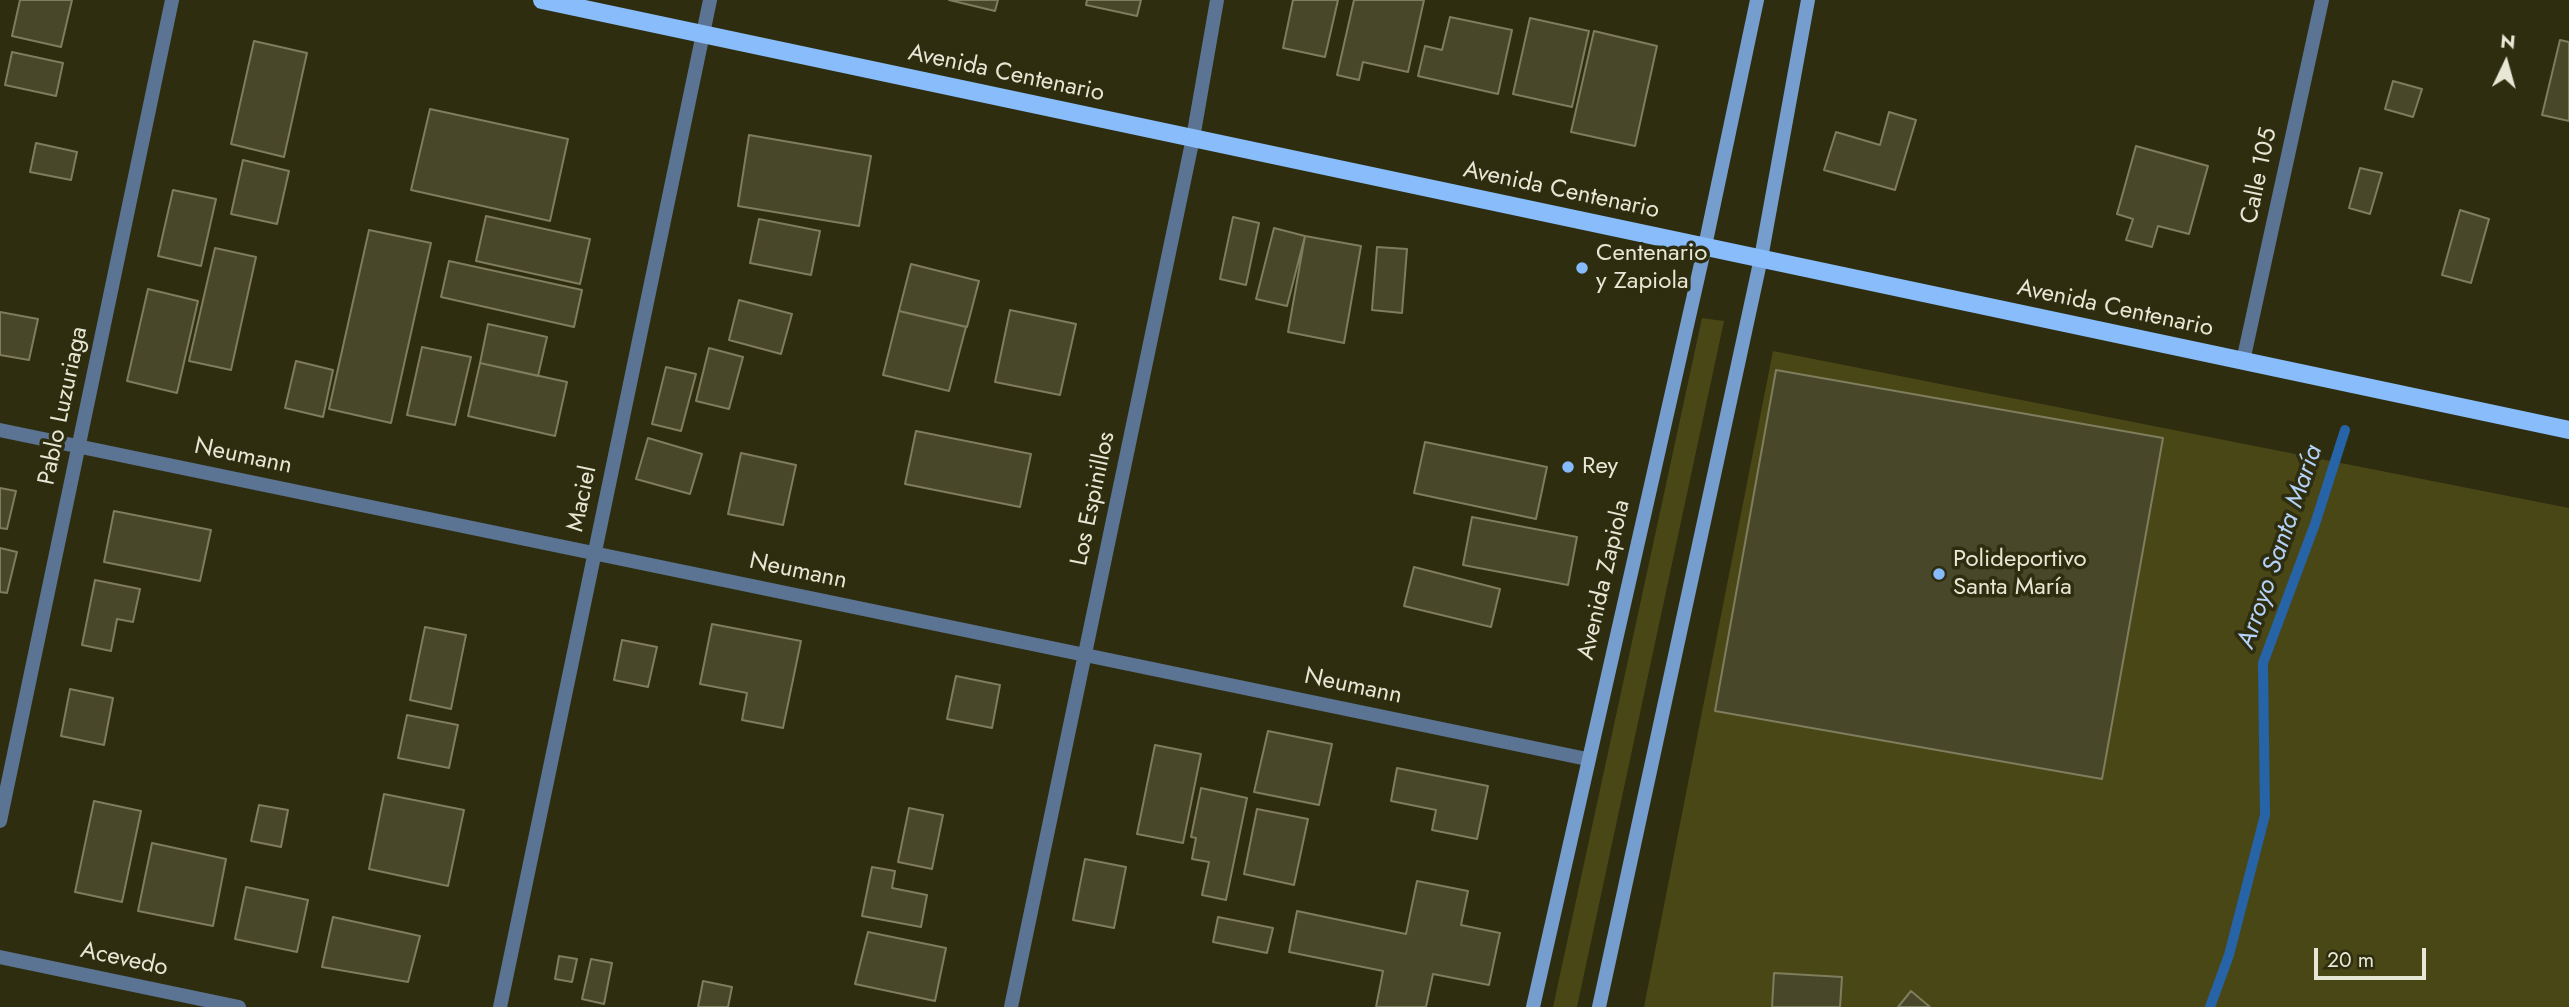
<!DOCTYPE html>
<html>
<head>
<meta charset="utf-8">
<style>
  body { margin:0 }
  #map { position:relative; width:2569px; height:1007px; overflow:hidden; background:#2e2d0f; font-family:Jost,sans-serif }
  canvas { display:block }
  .north { position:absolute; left:2471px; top:28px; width:70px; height:70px; -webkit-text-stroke:5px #2e2d0f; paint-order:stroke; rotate:5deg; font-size:19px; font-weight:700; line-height:28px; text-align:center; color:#e7e7d5 }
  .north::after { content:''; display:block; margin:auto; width:24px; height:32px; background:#e7e7d5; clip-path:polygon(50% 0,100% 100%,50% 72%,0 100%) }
  .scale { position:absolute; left:2314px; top:948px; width:112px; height:32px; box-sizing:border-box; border:4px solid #e7e7d5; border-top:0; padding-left:9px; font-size:21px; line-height:24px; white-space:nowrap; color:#e7e7d5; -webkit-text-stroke:5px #2e2d0f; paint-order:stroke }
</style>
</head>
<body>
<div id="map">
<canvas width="2569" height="1007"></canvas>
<div class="north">N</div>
<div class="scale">20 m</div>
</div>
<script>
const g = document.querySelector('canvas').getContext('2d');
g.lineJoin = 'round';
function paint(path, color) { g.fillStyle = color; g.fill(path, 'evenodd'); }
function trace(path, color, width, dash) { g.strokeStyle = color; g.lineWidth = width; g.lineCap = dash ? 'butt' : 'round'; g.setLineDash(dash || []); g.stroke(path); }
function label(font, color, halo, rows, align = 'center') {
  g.font = font + ' Jost,sans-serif'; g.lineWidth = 7; g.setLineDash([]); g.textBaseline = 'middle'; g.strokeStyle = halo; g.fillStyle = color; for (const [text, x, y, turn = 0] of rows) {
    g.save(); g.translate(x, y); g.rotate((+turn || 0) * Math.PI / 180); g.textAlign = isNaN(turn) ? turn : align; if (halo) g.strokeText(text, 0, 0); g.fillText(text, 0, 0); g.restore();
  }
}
const green = new Path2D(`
  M1702 318 1724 321 1577 1007H1553Z
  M1773 351 2569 508V1007H1644Z`);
const stream = new Path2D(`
  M2210 1007 2229 955 2265 815 2263 663 2315 524 2345 430`);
const building = new Path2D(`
  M20 0H72L61 47 12 36Z
  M949 0H998L995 11Z
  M1087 0H1141L1137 16 1086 5Z
  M1293 0H1338L1325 57 1283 48Z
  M1354 0H1424L1408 72 1363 62 1359 80 1337 75Z
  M1450 17 1512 30 1498 94 1418 76 1425 46 1442 50Z
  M1530 18 1589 31 1572 107 1513 94Z
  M1594 31 1657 46 1635 146 1571 132Z
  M2560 40 2569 42V121L2542 115Z
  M254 41 307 53 284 157 231 144Z
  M12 52 63 63 56 96 5 85Z
  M2393 81 2422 89 2413 117 2385 109Z
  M430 109 568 139 550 221 411 190Z
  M1889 112 1916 120 1895 190 1824 170 1836 132 1880 145Z
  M749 135 871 156 859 226 738 206Z
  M36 143 77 152 71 180 30 172Z
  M2136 146 2208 166 2189 234 2158 226 2152 247 2126 240 2133 219 2117 214Z
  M243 160 289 171 277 224 231 214Z
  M2360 168 2382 173 2370 214 2349 208Z
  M173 190 216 199 201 266 158 256Z
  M2460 210 2489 219 2471 283 2442 275Z
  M486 216 590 239 580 284 476 261Z
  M1233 217 1259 223 1246 285 1220 279Z
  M759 219 820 231 811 275 750 263Z
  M1274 228 1305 236 1287 306 1256 299Z
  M369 230 431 243 391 423 329 409Z
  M1305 236 1361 246 1344 343 1288 332Z
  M1377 247 1407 249 1402 313 1372 310Z
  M215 248 256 257 231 370 189 361Z
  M449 261 582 290 574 327 441 297Z
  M911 264 979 281 967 327 899 311Z
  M148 289 198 301 177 393 127 381Z
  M739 300 792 314 781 354 729 340Z
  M1010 310 1076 324 1060 395 995 382Z
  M899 311 966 327 949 391 883 375Z
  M0 312 38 319 29 360 0 355Z
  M488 324 547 337 538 376 480 363Z
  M422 347 471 357 455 425 407 415Z
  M709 348 743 357 729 409 696 401Z
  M296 361 333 370 323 417 285 408Z
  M480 363 567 382 555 436 468 416Z
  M666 367 696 374 681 431 652 424Z
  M1776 370 2163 438 2102 779 1715 711Z
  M916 431 1031 454 1020 507 905 484Z
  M648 438 702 454 690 494 636 479Z
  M1425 442 1547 467 1536 519 1414 493Z
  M741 453 796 465 783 525 728 514Z
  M0 488 16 491 7 529 0 528Z
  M114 511 211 530 200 581 104 562Z
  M1472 517 1577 537 1568 585 1463 565Z
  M0 548 17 552 7 593 0 592Z
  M1414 567 1500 589 1491 627 1404 606Z
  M95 580 140 589 133 622 117 619 111 651 82 645Z
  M712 624 801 641 783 728 742 720 747 693 700 684Z
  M425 627 466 635 451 709 410 700Z
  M622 640 657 647 648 687 614 680Z
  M956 676 1000 685 992 728 947 719Z
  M70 689 113 698 104 745 61 736Z
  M407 715 458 725 449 768 398 758Z
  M1268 731 1332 744 1319 805 1254 792Z
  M1155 745 1201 754 1183 843 1137 834Z
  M1397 768 1488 786 1477 839 1432 830 1436 810 1391 801Z
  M1201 788 1247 798 1226 900 1202 895 1209 862 1192 859 1196 838 1191 837Z
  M384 794 464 810 448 886 369 869Z
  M94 801 141 811 122 902 75 892Z
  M259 805 288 810 281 847 251 841Z
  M909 808 943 815 932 869 898 862Z
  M1257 809 1308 819 1294 885 1244 874Z
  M152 843 226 859 213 926 138 911Z
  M1085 859 1126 867 1114 928 1073 920Z
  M872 867 895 871 892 888 927 895 921 927 862 916Z
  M1417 881 1468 891 1461 925 1500 933 1489 985 1433 974 1426 1007H1376L1383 971 1289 952 1297 911 1406 934Z
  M246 887 308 900 297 952 235 939Z
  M333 917 420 936 408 982 322 967Z
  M1218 917 1273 928 1267 953 1213 942Z
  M868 932 946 948 935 1001 855 984Z
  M559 956 577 959 572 982 555 979Z
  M591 959 612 963 604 1004 582 999Z
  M1774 973 1842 977 1840 1007H1772Z
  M703 981 732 987 728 1007H698Z
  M1911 991 1930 1007H1898Z`);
const street = new Path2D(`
  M2243 361 2322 0
  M0 430 1587 759
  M0 821 172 0
  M0 957 239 1007
  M500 1007 710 0
  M1011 1007 1193 138 1217 0`);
const secondary = new Path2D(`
  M1533 1007 1705 246 1757 0
  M1599 1007 1761 258 1808 0`);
const primary = new Path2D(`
  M542 0 2569 430`);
const markers = [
  [1582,268,7,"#86bbfb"],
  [1568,467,7,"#86bbfb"],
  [1939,574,7,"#86bbfb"]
];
const streetNames = [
  ["Avenida Centenario",1006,74,12],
  ["Calle 105",2260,176,-78],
  ["Avenida Centenario",1561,191,12],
  ["Avenida Centenario",2115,309,12],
  ["Pablo Luzuriaga",64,406,-78],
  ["Neumann",243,457,12],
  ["Maciel",583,499,-78],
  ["Los Espinillos",1094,499,-78],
  ["Neumann",798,572,12],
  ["Avenida Zapiola",1605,580,-77],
  ["Neumann",1353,687,12],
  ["Acevedo",124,960,12]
];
const poiNames = [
  ["Centenario",1596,254],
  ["y Zapiola",1596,282],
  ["Rey",1582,467],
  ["Polideportivo",1953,560],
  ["Santa María",1953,588]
];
const waterNames = [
  ["Arroyo Santa María",2281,547,-71]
];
paint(green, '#4a4717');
trace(stream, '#2663a7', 10);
paint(building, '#49472a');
trace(building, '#7e7d5d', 2);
trace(street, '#5b7493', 14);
trace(secondary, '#759dce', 14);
trace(primary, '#88bcfb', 18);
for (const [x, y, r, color] of markers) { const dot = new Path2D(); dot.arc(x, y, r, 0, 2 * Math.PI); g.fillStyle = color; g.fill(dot); trace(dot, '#2e2d0f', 2.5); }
label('24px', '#e7e7d5', '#2e2d0f', streetNames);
label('24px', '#e7e7d5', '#2e2d0f', poiNames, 'left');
label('italic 26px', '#b4d2f8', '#2e2d0f', waterNames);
</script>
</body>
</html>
